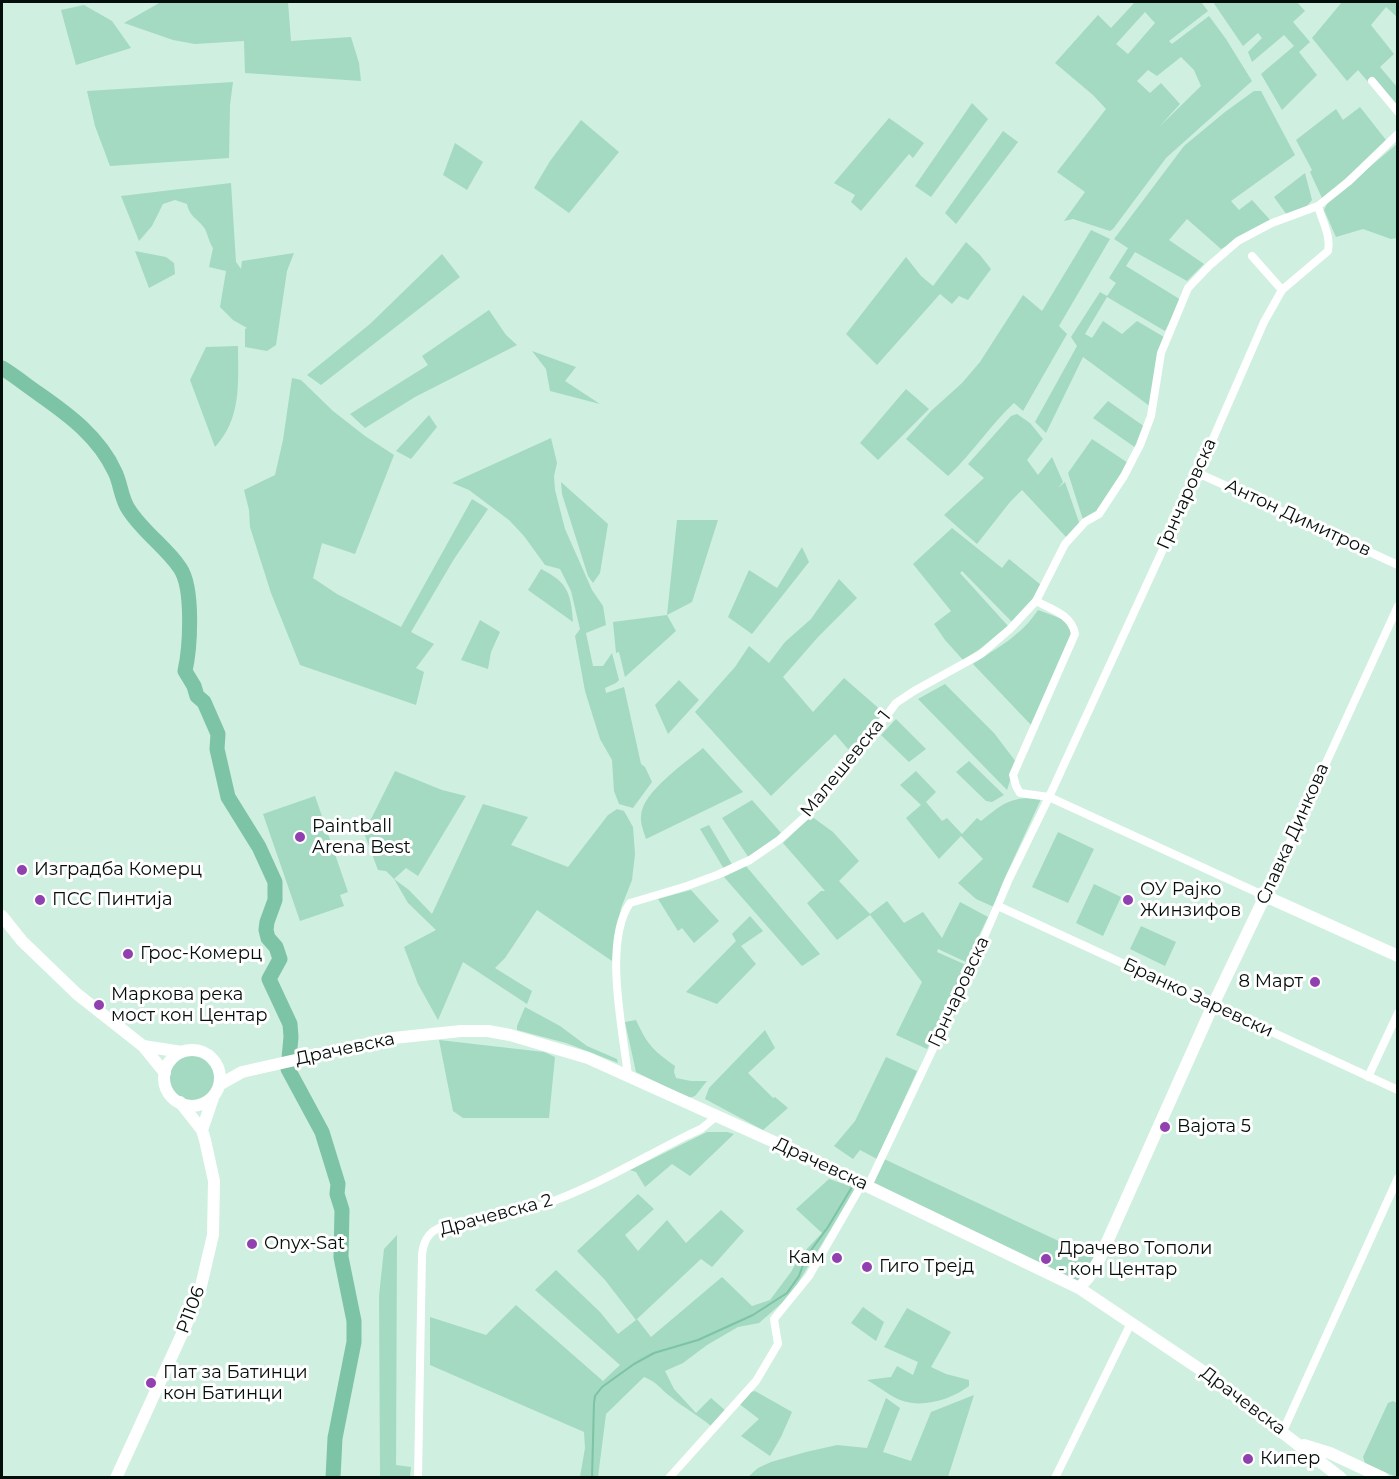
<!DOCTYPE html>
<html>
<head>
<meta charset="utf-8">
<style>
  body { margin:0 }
  #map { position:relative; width:1399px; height:1479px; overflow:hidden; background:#cfefe0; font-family:Montserrat,sans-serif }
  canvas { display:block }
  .frame { position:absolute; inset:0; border:3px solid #040e0a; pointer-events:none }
</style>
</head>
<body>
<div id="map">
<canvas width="1399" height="1479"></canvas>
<div class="frame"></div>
</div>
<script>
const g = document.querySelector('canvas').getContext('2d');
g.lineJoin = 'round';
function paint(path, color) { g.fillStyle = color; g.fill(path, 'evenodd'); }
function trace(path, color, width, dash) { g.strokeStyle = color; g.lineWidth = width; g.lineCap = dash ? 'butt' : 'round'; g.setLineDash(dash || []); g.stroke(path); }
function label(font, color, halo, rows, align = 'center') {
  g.font = font + ' Montserrat,sans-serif'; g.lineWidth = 6; g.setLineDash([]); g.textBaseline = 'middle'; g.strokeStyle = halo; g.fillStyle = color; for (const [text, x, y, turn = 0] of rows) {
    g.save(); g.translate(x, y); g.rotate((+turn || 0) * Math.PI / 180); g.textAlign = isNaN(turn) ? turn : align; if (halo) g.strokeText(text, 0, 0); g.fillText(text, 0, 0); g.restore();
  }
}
const green = new Path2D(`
  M161 2H288L291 41 351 37 359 63 361 81 245 73 244 41 195 44 173 40 124 23Z
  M1135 2H1201L1208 11 1169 41 1172 44 1209 16 1226 39 1252 81 1166 158 1113 229 1110 231 1073 219 1064 221 1085 192 1057 172 1106 109 1093 95 1055 63 1098 15 1111 28ZM1145 12 1155 23 1128 54 1116 44ZM1181 57 1194 70 1201 86 1159 127 1180 104 1161 83 1150 93 1137 81 1148 70 1157 76Z
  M1213 2H1297L1305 11 1293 22 1310 42 1299 52 1317 75 1282 110 1261 74 1294 46 1284 35 1252 62 1248 52 1262 38 1258 33 1243 46Z
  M1342 2H1397V17L1386 7 1371 25 1394 54 1380 67 1397 87V112L1386 103 1358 70 1347 81 1312 38Z
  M84 5 112 21 131 48 76 65 61 10Z
  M233 82 230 105 229 158 110 166 95 126 87 91Z
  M1254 91H1261L1295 155 1231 201 1239 210 1252 200 1272 222 1221 249 1187 219 1169 240 1204 264 1187 281 1135 252 1126 266 1181 300 1165 331 1107 297 1085 334 1092 338 1103 321 1122 334 1137 321 1164 337 1151 407 1083 357 1046 433 1035 422 1077 346 1071 337 1100 292 1107 296 1116 283 1109 278 1128 248 1114 239 1184 146 1225 112Z
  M972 103 988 119 931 197 915 186Z
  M1360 107 1386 140 1369 159 1322 198 1310 172 1312 170 1296 140 1336 109 1343 120Z
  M889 118 924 143 913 158 909 154 861 211 851 202 855 195 834 183Z
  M581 120 619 152 569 213 534 188 550 161Z
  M1003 131 1018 142 956 224 945 213Z
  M455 143 483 162 467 190 443 175Z
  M1397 144V238L1391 239 1363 229 1336 237 1324 210 1328 202Z
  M1305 173 1312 200 1307 206 1287 215 1274 197Z
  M231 183 236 262 241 269 242 261 294 253 287 271 276 345 267 351 245 347V329L247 328 233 320 220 307 226 271 209 267 213 248C209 242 208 235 205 229 198 218 190 218 187 204L175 200 163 204 152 226 139 241 121 196Z
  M1091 230 1110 239 1059 326 1067 334 1023 411 1014 403C990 425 973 453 948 476L906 439 931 411 962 383 980 362 1023 295 1042 311Z
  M966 242 980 255 991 269 968 300 959 296 952 304 940 294 877 365 846 334 906 257 921 276 933 286Z
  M135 251 166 257 174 263 175 274 149 288Z
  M442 254 460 277 321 385 307 375 370 324Z
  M489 310 506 335 517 345 415 397 365 428 350 414 428 365 422 356Z
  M238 346C238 382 242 418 215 447L190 380 206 347Z
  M532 351 576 367 565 381 600 404 550 391 546 369Z
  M292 378 301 380 333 411 365 436 394 455 355 554 322 543 313 578 337 594 401 627 472 499 488 509 454 559 411 632 434 644 416 668 424 672 416 705 300 665 271 593 250 527 249 510 244 490 275 475 283 440Z
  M906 389 929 409 878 460 860 443Z
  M1108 401 1145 427 1136 448 1093 418Z
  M1017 414 1030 423 1043 439 1027 460 1038 475 1052 457 1063 482 1058 488 1065 482 1080 525 1067 538 1022 490 1010 502 977 544 944 515 984 478 968 464 1011 416Z
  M429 415 437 427 411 459 396 451Z
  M551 438 557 463 554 476 555 490 565 529 592 590 603 606 606 625 586 633 593 666H603L612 653 619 680 616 683 605 688 606 693 624 687 641 764 645 767 652 782 633 808 619 804 614 791 612 760 600 739 585 691 575 636 580 629 571 591 560 569 545 565 524 536 509 520 469 490 452 483Z
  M1092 439 1128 463 1096 513 1084 523 1068 473Z
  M561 482 608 524 600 573 593 583 588 576 562 494Z
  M677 520H718L692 602 667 615 676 631 625 677 619 652 616 653 613 622 667 615Z
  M952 528 1002 568 1009 559 1041 585 1024 613 1013 623 962 571 960 573 1008 626 981 648 963 660 945 640 934 624 951 611 913 564Z
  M802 547 809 562 752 634 728 617 749 570 777 588Z
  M541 569C567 582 571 592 573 622L528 590Z
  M839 579 857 598 818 637 783 677 813 712 844 678 883 712 854 756 835 734 771 796 695 712 735 667 749 646 769 663 785 642 811 619Z
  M1038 610 1065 620 1072 627 1069 644 1032 726 973 664C997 648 1022 635 1038 610Z
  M480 620 500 632 491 652 488 669 461 660Z
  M679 680 699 700 668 734 655 705Z
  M945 684 994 733 1016 762 1007 790 918 699Z
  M896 719 926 749 909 762 881 735Z
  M703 748 743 792 646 839C644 832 640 823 641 816 642 792 685 763 703 748Z
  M969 761 1004 795 992 802 986 801 956 772Z
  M395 771 442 790 466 796 418 876 406 868 394 879 409 890 432 914 483 804 528 817 511 845 568 867 608 815 617 809 624 811 633 827 635 854 632 880 621 908 612 961 537 910 505 958 495 968 532 991 527 1004 463 962 438 1020 418 984 404 947 436 930 408 903 394 879 386 871 378 870 364 833Z
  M916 771 936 792 926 802 942 821 947 818 962 834 977 818 981 821C1004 803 1011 796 1041 799L1002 884 994 907 976 899 958 883 983 859 961 836 939 859 906 818 921 805 900 785Z
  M315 796 348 892 340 895 344 906 300 921 263 814Z
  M752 800 782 834 749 858 722 818Z
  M811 816 833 832 859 861 839 881 870 914 887 901 904 923 923 912 942 938 960 902 988 917 966 962 938 949 937 952 966 965 927 1049 896 1035 922 982 870 915 837 940 807 903 821 891H825L783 843Z
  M709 825 733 866 724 869 700 829Z
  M1058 832 1094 849 1068 903 1032 887Z
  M746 866 820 954 802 966 724 877Z
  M1094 884 1121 897 1103 936 1076 923Z
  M691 890 719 921 694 943 682 928 678 931 658 899Z
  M750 916 763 931 741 946 756 964 717 1004 686 992 736 941 732 934Z
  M1141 926 1176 942 1165 966 1130 949Z
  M525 1007 560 1026 587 1046 617 1059 618 1063 566 1043 517 1030V1026Z
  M636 1020C648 1046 653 1050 675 1066L674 1072 676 1078 691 1081H707L695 1096 689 1098 636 1072 625 1022Z
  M765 1030 775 1048 748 1073 773 1098 775 1097 788 1108 763 1130 705 1099 709 1088Z
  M439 1040 544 1052 555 1057 549 1118H463L453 1111Z
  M168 1078a24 24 0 1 1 48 0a24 24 0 1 1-48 0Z
  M886 1057 917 1071 877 1159 860 1150 853 1159 834 1146 855 1121Z
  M707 1132H727L734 1134 690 1176 672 1164 645 1187 636 1172 630 1170Z
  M882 1158 1099 1260 1079 1288 868 1186Z
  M829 1179 853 1187 854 1191 790 1296 759 1323 738 1327 707 1345 683 1363 665 1371 674 1389 696 1413 711 1398 726 1411 711 1426C698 1415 684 1408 671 1397 659 1388 660 1384 644 1377L606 1414 598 1477H580L585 1448 584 1432 430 1365V1317L486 1335 516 1305 603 1381 620 1365 535 1290 556 1270 600 1312 618 1334 636 1320 605 1280 577 1251 638 1194 654 1209 625 1235 638 1251 667 1220 686 1243 721 1210 744 1231 712 1267 701 1259 637 1319 651 1337 722 1277 752 1306 770 1300 791 1272 800 1256 822 1233 796 1209Z
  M397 1235 396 1465 411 1467 410 1477H380L379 1296 384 1249Z
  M863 1307 884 1322 876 1341 851 1323Z
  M907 1308 951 1332 931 1367 946 1374 969 1380V1386C952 1399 924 1408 903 1401 891 1397 878 1386 867 1380L891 1377 897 1366 913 1375 918 1362 884 1347Z
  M755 1391 792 1412 781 1437 770 1456 741 1436 759 1419 738 1403 751 1392Z
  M974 1395 948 1477H748L758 1468 771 1462 806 1452 837 1445 867 1448 886 1398 900 1408 883 1452 911 1461 931 1412Z
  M1393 1401 1397 1403V1477L1369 1466 1365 1463 1363 1457 1388 1403Z`);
const stream = new Path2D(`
  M592 1478 594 1403 595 1396 602 1387 634 1364 654 1353 698 1340 753 1315 787 1293 799 1276 806 1257 828 1227 852 1187`);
const river = new Path2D(`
  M2 368C15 376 26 385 39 394 69 415 99 437 115 472 121 484 121 499 129 510 143 532 167 548 180 568 194 588 190 649 185 671L194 686 197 696 204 702 218 734 217 749 228 797 259 847 275 882V900L267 922 266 930 268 938 276 947 280 959 269 979 290 1024 291 1037 288 1069 322 1132 338 1184 337 1194 342 1210 341 1257 354 1321V1342L335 1438 333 1478`);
const street = new Path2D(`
  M1372 81 1398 112
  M1252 256 1282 290
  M1198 473 1398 565
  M1036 601C1051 609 1072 615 1075 634L1013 775 1016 786 1020 793 1049 797 1265 896 1398 606
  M998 906 1398 1090
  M628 1076C623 1030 603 942 630 903L687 886 717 875 750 860 779 840 807 815 840 778 896 703 914 691 981 654 1010 629 1036 601 1065 544 1085 522 1099 514 1124 476 1140 445 1151 416 1161 353 1188 288 1209 266 1238 241 1272 223 1318 206 1348 182 1398 134
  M1368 1077 1398 1013
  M868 1186 967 977 1009 879 1049 797 1198 473 1264 322 1282 290 1328 251C1331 235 1322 221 1318 206
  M1283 1431 1398 1178
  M418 1478 422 1255C423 1244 427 1234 437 1229 449 1222 464 1222 477 1219 498 1216 519 1212 540 1206 591 1189 640 1159 688 1135L701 1129 717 1116
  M669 1478 756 1381 778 1344 774 1319 809 1276 862 1184
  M1055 1478 1131 1323`);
const secondary = new Path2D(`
  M2 916 22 941 77 994 143 1046 165 1073
  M143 1046 182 1052
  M164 1078a28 28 0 1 1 56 0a28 28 0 1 1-56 0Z
  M219 1085 242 1072 393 1038 461 1031H488L510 1035 588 1058 792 1150 1079 1288 1207 1374 1341 1478
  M202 1130 214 1095
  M1079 1288 1088 1278 1099 1260 1213 1005 1265 896 1398 956
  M1304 1445 1330 1453 1383 1478
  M116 1478 187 1323 201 1286 213 1235 214 1181 205 1140 202 1130 180 1102`);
const markers = [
  [300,837,6,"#9140af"],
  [22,870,6,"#9140af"],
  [40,900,6,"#9140af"],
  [1128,900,6,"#9140af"],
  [128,954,6,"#9140af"],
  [1315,982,6,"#9140af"],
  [99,1005,6,"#9140af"],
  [1165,1127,6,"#9140af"],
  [252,1244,6,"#9140af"],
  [837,1258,6,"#9140af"],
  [1046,1259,6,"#9140af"],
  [867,1267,6,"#9140af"],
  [151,1383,6,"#9140af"],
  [1248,1459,6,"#9140af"]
];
const streetNames = [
  ["Грнчаровска",1187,494,-66],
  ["Антон Димитров",1298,518,25],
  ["Малешевска 1",846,764,-51],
  ["Славка Динкова",1293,834,-66],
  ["Грнчаровска",959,992,-65],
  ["Бранко Заревски",1198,998,25],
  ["Драчевска",345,1049,-12],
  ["Драчевска",821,1164,25],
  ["Драчевска 2",496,1215,-15],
  ["P1106",191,1310,-69],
  ["Драчевска",1243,1401,37]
];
const poiNames = [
  ["Paintball",312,827],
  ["Arena Best",312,848],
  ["Изградба Комерц",34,870],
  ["ОУ Рајко",1140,890],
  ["Жинзифов",1140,911],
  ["ПСС Пинтија",52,900],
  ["Грос-Комерц",140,954],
  ["8 Март",1303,982,"right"],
  ["Маркова река",111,995],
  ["мост кон Центар",111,1016],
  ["Вајота 5",1177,1127],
  ["Onyx-Sat",264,1244],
  ["Драчево Тополи",1058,1249],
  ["- кон Центар",1058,1270],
  ["Кам",825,1258,"right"],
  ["Гиго Трејд",879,1267],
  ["Пат за Батинци",163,1373],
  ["кон Батинци",163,1394],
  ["Кипер",1260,1459]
];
paint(green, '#a3dac1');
trace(stream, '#7dc3a5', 2);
trace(river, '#7dc3a5', 15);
trace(street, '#fff', 8);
trace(secondary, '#fff', 12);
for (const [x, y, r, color] of markers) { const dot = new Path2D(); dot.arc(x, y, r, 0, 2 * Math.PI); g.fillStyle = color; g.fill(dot); trace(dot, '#fff', 2); }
label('18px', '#040e0a', '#fff', streetNames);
label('18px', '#040e0a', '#fff', poiNames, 'left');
</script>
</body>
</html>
